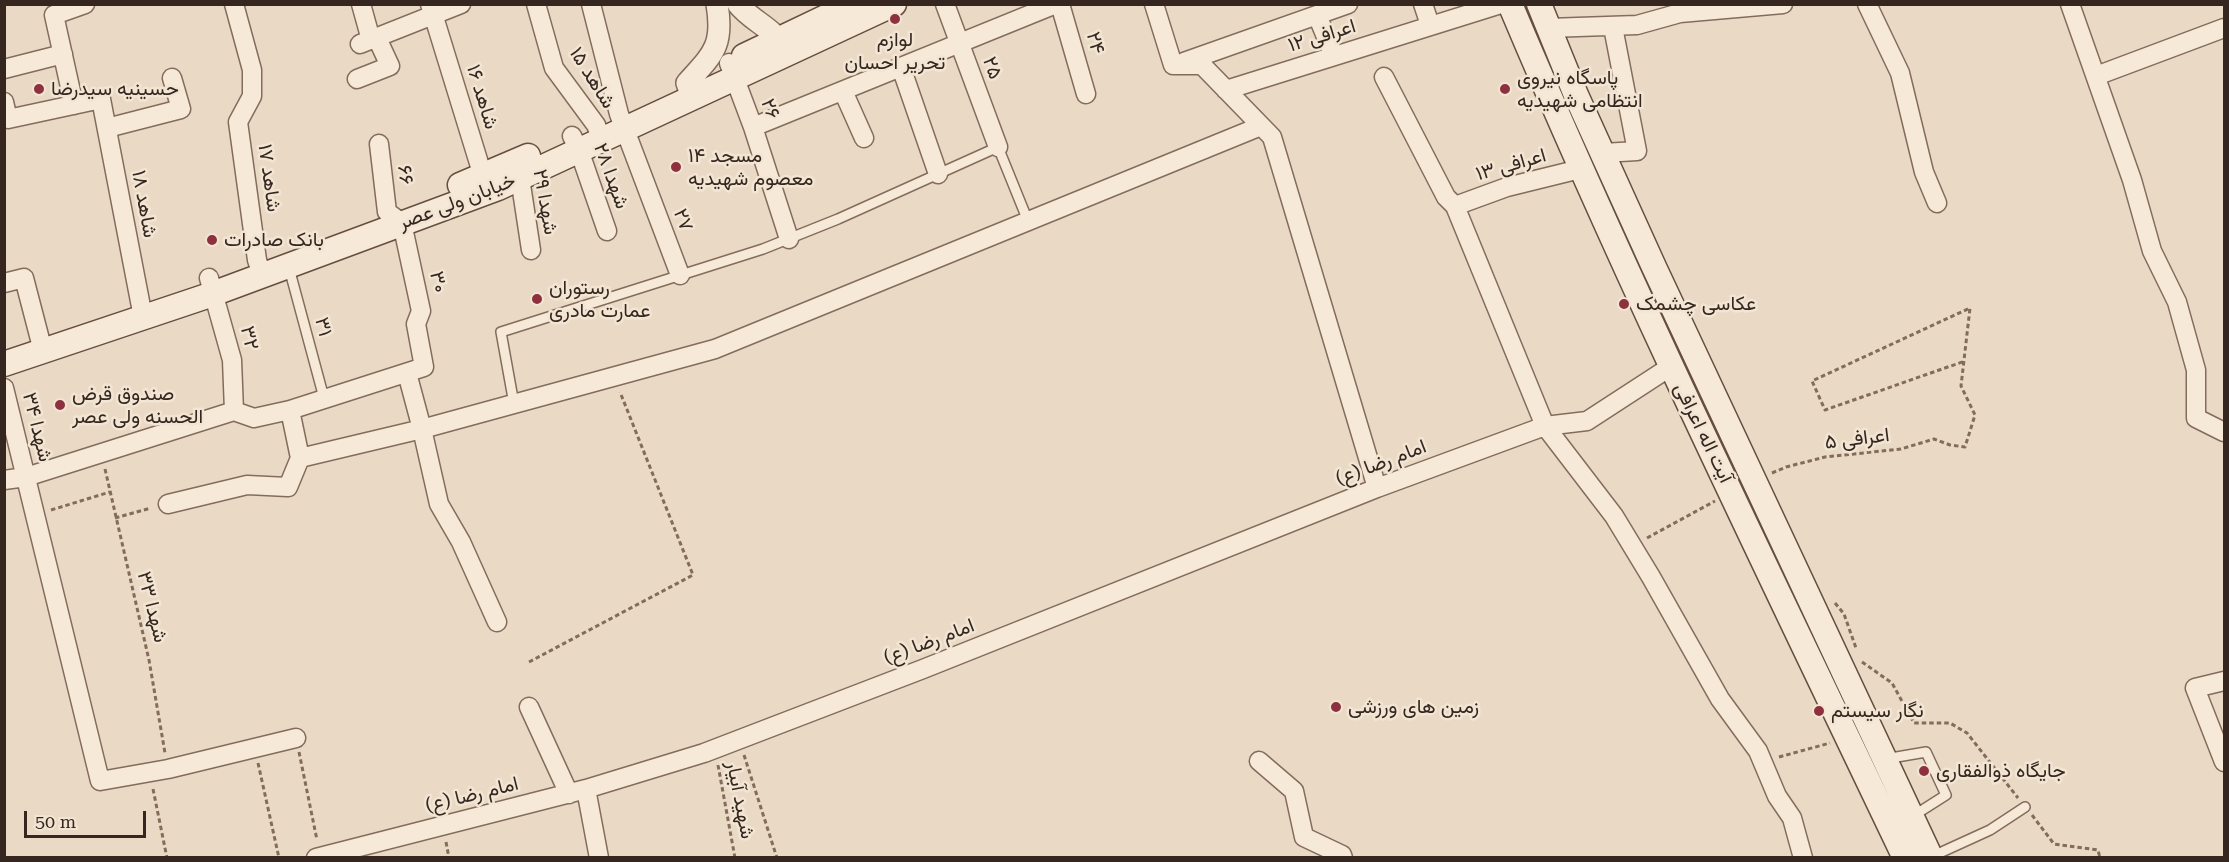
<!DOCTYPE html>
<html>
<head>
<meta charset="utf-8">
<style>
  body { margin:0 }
  #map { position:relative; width:2229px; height:862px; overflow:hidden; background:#eadac5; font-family:"Roboto Serif",serif }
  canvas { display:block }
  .frame { position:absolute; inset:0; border:6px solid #35271f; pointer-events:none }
  .scale { position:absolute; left:24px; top:811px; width:122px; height:27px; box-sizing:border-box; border:3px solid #35271f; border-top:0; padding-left:8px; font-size:18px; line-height:21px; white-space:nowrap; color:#35271f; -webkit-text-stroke:4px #f2e5d3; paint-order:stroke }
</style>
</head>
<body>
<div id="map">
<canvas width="2229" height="862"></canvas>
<div class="frame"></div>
<div class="scale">50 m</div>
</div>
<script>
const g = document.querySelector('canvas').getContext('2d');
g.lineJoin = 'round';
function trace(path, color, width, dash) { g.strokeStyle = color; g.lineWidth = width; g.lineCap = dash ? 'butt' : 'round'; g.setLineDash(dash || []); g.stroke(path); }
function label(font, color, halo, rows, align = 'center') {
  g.font = font + ' "Roboto Serif",Vazirmatn,serif'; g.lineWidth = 5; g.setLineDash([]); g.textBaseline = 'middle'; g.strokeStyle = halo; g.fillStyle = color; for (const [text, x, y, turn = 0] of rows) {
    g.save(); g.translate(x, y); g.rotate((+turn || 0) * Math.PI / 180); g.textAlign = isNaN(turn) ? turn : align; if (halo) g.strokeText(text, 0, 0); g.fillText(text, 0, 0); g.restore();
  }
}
const path = new Path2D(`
  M105 469 149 660 165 753
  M1772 473 1786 467 1825 457 1901 449 1934 439 1950 445 1965 447 1975 415 1961 386 1970 308 1812 381 1825 410 1965 361
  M51 510 110 492
  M115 518 151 508
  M1647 538 1715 501
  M1835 603 1844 614 1856 648
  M529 662 693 575 620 392
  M1862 662 1892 683 1914 723H1950L1967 733 2018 798
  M299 752 317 840
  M744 755 777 858
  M1779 757 1830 743
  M258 763 279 858
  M718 765 735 858
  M153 789 167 858
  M2032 815 2054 844 2098 850 2100 858
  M446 842 449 858`);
const service = new Path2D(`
  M289 268 324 398
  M514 404 501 332 763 249 838 219 998 147 1028 221
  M1885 759 1926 752 1946 795 1913 816
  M1933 856 1990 830 2025 807`);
const minor = new Path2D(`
  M234 4 252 70V96L238 122 257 260 262 275
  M361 4 371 40
  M430 4 486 186
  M536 4 554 68 596 125 602 140
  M591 4 619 114 680 275
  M945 4 998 147
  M1060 4 1086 94
  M1154 4 1173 65
  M1423 4 1430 25
  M1867 4 1900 73 1924 172 1937 203
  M2070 4 2132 180 2152 251 2177 302 2196 370V418L2224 432
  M1317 15 1334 56
  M1548 28 1637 25 1680 13 1783 4
  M360 44 461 4
  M1184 62 1348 4
  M729 63 753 127 789 239
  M1173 65H1202L1272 137 1377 488
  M901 67 938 174
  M4 69 63 54
  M2096 76 2224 28
  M1384 77 1446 197 1455 206 1545 426 1614 516 1651 577 1720 699 1758 751 1777 796 1792 818 1803 858
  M357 79 390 66 377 38
  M1226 90 1501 4
  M843 91 864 138
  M4 102 8 119 101 99 143 317
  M74 105 54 15 85 4
  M753 127 1056 4
  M107 128 181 109 172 78
  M572 136 579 150 607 231
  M1603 153 1637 151 1613 27
  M516 166 520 178 531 250
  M1455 206 1507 187 1580 169
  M209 278 232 360 234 411
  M4 283 24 278 43 351
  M407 373 422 429 715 349 1261 126
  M4 388 100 781 168 769 296 738
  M290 410 300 458 422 429 439 504 461 542 497 622
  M4 480 26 477 234 411 254 418 290 410 424 367 416 324 421 311 402 223 387 212 379 144
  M168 504 247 485 288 487 300 458
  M2224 681 2195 688 2224 762
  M529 707 569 794
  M1259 761 1294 791 1304 837 1342 855 1343 858
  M586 789 599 858
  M316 858 586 789 704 753 923 669 1377 488 1545 426 1587 421 1670 367`);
const tertiary = new Path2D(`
  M738 4C753 23 776 28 785 51
  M692 98 687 83C713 54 724 46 717 4`);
const secondary = new Path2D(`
  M1510 4C1632 293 1770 575 1905 858
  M1539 4 1576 95 1654 267 1931 858
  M744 56 853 4
  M460 185 528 156
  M4 364 207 296 498 188 894 4`);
const markers = [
  [895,19,6,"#8e313e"],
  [39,89,6,"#8e313e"],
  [1505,89,6,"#8e313e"],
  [676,167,6,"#8e313e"],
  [212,240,6,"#8e313e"],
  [537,299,6,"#8e313e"],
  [1624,304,6,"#8e313e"],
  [60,405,6,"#8e313e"],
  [1336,707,6,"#8e313e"],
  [1819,711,6,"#8e313e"],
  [1924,771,6,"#8e313e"]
];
const streetNames = [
  ["اعرافی ۱۲",1322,36,-17],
  ["۲۴",1095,43,74],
  ["۲۵",992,68,70],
  ["شاهد ۱۵",592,78,58],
  ["شاهد ۱۶",482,97,73],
  ["۲۶",770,109,70],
  ["اعرافی ۱۳",1511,165,-16],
  ["۶۶",405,175,83],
  ["شهدا ۲۸",611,176,70],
  ["شاهد ۱۷",269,178,82],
  ["خیابان ولی عصر",457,202,-21],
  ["شهدا ۲۹",545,202,80],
  ["شاهد ۱۸",144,204,80],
  ["۲۷",683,220,69],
  ["۳۰",438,282,78],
  ["۳۱",323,327,75],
  ["۳۲",249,338,77],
  ["شهدا ۳۴",37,427,76],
  ["آیت اله اعرافی",1703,433,64],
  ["اعرافی ۵",1857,439,-7],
  ["امام رضا (ع)",1381,463,-21],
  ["شهدا ۳۳",152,607,76],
  ["امام رضا (ع)",929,642,-21],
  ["امام رضا (ع)",472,795,-14],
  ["شهید آبیار",740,800,79]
];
const poiNames = [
  ["لوازم",895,40,"center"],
  ["تحریر احسان",895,63,"center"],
  ["پاسگاه نیروی",1517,78],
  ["انتظامی شهیدیه",1517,101],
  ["حسینیه سیدرضا",51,89],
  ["مسجد ۱۴",688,156],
  ["معصوم شهیدیه",688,179],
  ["بانک صادرات",224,240],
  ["رستوران",549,288],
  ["عمارت مادری",549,311],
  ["عکاسی چشمک",1636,304],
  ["صندوق قرض",72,394],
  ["الحسنه ولی عصر",72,417],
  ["زمین های ورزشی",1348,707],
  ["نگار سیستم",1831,711],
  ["جایگاه ذوالفقاری",1936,771]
];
trace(service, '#846c5c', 12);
trace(minor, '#846c5c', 21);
trace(tertiary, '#846c5c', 24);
trace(secondary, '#664e3f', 27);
trace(path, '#846c5c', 3, [4.5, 3]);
trace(service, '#f6e9d7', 9);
trace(minor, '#f6e9d7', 18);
trace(tertiary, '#f6e9d7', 21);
trace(secondary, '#f6e9d7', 24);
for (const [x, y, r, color] of markers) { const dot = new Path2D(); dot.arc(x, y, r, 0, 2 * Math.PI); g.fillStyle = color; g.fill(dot); trace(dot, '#f2e5d3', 2); }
label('20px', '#35271f', '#f2e5d3', streetNames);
label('20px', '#35271f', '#f2e5d3', poiNames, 'left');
</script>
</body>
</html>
